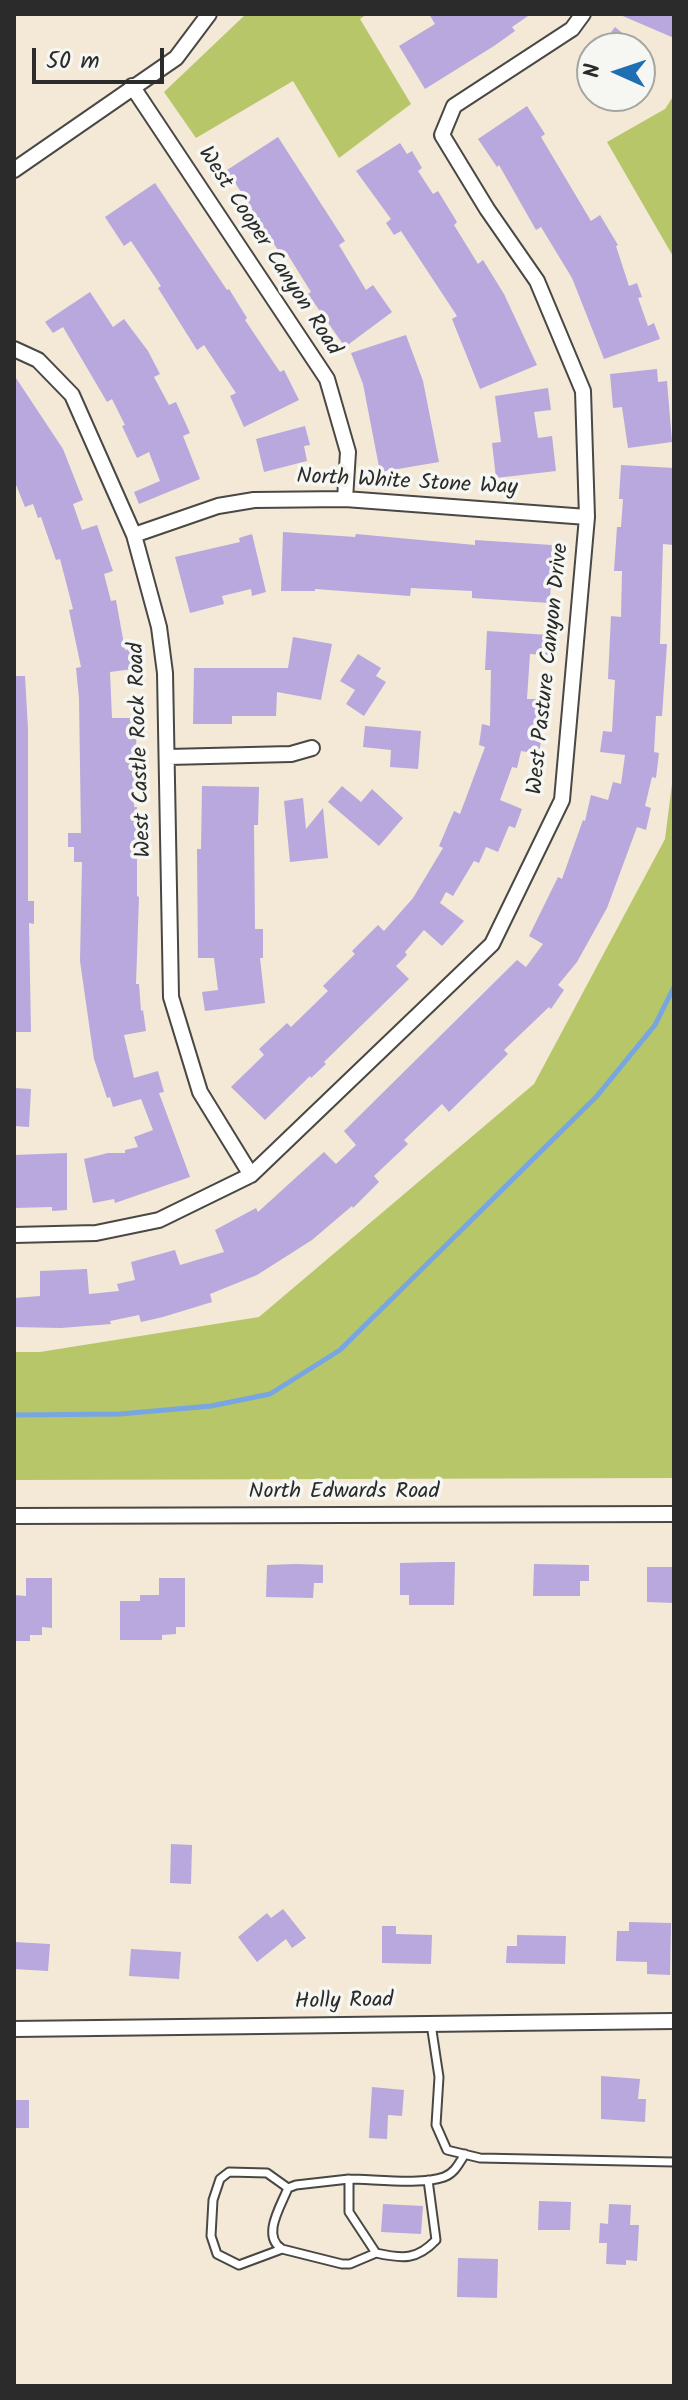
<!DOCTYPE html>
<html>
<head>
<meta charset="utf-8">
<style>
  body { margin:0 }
  #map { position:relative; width:688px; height:2400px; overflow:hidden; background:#f3e9d6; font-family:Kalam,sans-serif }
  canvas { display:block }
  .frame { position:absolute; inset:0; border:16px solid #2b2b2b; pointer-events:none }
  .north { position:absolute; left:576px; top:32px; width:80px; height:80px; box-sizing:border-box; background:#f6f6f2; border:2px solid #a5a5a2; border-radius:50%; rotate:273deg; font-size:22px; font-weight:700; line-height:32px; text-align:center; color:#2b2b2b }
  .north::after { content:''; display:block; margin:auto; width:28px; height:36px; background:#1f6fb2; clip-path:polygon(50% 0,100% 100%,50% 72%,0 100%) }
  .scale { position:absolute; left:32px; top:48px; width:132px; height:36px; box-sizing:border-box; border:4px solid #2b2b2b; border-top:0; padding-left:10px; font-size:24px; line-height:28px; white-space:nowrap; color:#2b2b2b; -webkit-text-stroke:6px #f6f6f2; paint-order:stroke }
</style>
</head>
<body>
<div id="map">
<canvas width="688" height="2400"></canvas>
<div class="frame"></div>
<div class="north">N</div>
<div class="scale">50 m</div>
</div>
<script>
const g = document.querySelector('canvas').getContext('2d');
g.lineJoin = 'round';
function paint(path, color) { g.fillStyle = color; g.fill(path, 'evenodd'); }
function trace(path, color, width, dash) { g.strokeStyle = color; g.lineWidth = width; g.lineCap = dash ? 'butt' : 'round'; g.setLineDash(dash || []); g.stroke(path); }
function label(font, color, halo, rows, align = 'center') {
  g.font = font + ' Kalam,sans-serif'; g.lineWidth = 7; g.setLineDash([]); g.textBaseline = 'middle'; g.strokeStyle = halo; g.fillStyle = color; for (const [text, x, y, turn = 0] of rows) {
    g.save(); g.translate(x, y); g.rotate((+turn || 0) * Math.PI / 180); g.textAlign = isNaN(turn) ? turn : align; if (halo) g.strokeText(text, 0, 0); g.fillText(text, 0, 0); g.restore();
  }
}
const green = new Path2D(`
  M246 14H367L360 19 411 104 339 158 293 81 196 138 164 92Z
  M674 95V258L607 142 665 109Z
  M674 768V1478L14 1480V1352H40L259 1317 534 1084 665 839Z`);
const stream = new Path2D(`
  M14 1415 120 1414 211 1406 270 1394 340 1350 597 1096 655 1025 674 987`);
const building = new Path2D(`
  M429 14H531L512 27 515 31 494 46 425 89 399 46 435 24Z
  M618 14H674V38Z
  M615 27 641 48H599Z
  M527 106 545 134 541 137 591 221 600 215 618 245 616 246 629 286 637 283 642 297 638 298 648 326 654 323 660 339 604 359 572 278 541 227 536 230 499 165 497 167 478 139Z
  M278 137 345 241 339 245 366 290 373 285 392 312 345 347 308 294 311 292 288 255 283 258 227 170Z
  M400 143 407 154 412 151 422 168 418 171 433 194 438 191 457 222 454 225 478 264 483 260 504 294 537 365 480 389 452 319 457 316 401 231 394 235 386 223 391 219 356 171Z
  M155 183 227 290 229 289 247 318 245 320 280 372 284 370 299 400 244 427 230 396 236 393 204 345 197 350 158 288 161 286 131 241 124 246 105 217Z
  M90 292 113 327 124 319 148 351 160 374 154 377 169 405 176 402 190 433 183 436 200 479 139 504 134 492 160 481 149 452 137 458 122 426 125 425 112 399 107 402 63 327 53 333 45 322Z
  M406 335 423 381 439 462 380 472 363 384 351 353Z
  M657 369 658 382 667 381 672 442 628 448 622 407 613 408 610 374Z
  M14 375 63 449 83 500 73 504 82 530 97 525 113 571 104 574 111 601 116 600 125 650 131 649 133 669 110 672 112 718H137L134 807H137V896L139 897 136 984H139L141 1011 143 1010 146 1031 124 1035 134 1078 158 1071 164 1092 159 1093 190 1177 115 1203 114 1199 93 1203 84 1159 108 1153H125V1150L138 1147 134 1137 153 1130 141 1099 113 1107 110 1097 107 1098 94 1059 80 961 82 862H74V847H68V833H81L79 698 76 668 81 667 69 610 73 609 60 559 56 560 41 517 38 518 33 504 25 507 14 480Z
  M548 388 551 410 534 412 538 438 552 436 556 471 496 478 492 443 501 442 495 396Z
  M305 426 310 445 304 446 307 461 264 472 256 439Z
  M621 465 674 468V545L663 544 660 644H667L662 716H656L654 752 659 753 656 778 652 777 645 806 651 808 646 830 637 827 607 908 577 962 558 985 564 990 551 1009 549 1007 504 1050 508 1054 449 1112 442 1104 404 1140 408 1144 374 1176 379 1182 353 1208 352 1206 312 1240 257 1275 210 1294 212 1302 163 1317 141 1322 139 1315 110 1321 111 1324 61 1328 14 1327V1298L40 1296V1271L87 1269 89 1294 119 1291 117 1284 135 1280 131 1262 175 1250 180 1265 224 1252 215 1230 256 1208 258 1212 324 1152 336 1164 356 1145 344 1131 517 960 526 967 543 944 529 936 558 877 562 879 583 820 585 821 591 795 608 800 613 782 621 784 625 755 600 752 603 731 612 732 615 680 608 679 611 616 621 617 622 571H614L617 527H621L623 499H619Z
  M283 532 355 537 356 534 475 545V540L552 545 550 603 472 598V591L411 588 410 596 315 589V591H281Z
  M252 534 266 592 252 596 251 589 222 596 224 604 190 613 175 557 240 542 239 538Z
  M487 631 549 635 548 655 530 654 527 699H538L536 734 542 735 539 754 521 751 517 768 512 767 500 800 522 809 515 828 509 826 498 852 486 847 479 863 474 861 453 896 446 892 440 903 464 921 442 946 424 930 405 952 407 955 396 966 409 979 324 1062 326 1064 311 1078 310 1076 265 1120 231 1087 264 1055 259 1049 287 1023 291 1027 328 991 323 986 355 954 352 951 378 925 384 931 413 898 443 848 439 846 454 811 460 814 485 747 479 745 482 724 490 726 491 670H485Z
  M293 637 332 644 321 700 277 692 276 716H232V724H193L194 668H288Z
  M358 654 381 668 376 676 386 682 364 716 346 704 355 690 340 681Z
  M14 676H25L28 729V901H34V924L29 923 31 1032H14Z
  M365 726 421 731 418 769 390 767 391 750 363 747Z
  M202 786 259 787 258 825H254L255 929H263V958H260L265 1003 205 1011 202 992 218 990 214 958H198L197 849H201Z
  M342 786 361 802 372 789 403 818 379 846 328 802Z
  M303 798 306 829 323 808 328 858 290 862 284 801Z
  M14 1088 31 1089 29 1127 14 1126Z
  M67 1153V1210L52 1211V1207L14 1208V1155Z
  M441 1562H455L454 1605H409V1595H400V1563Z
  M296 1564 323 1565V1583H314L313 1598 266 1597 267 1565Z
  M534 1564 589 1565V1581H580V1596H533Z
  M647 1567H674V1603L647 1602Z
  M26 1578H52V1628L42 1627V1635H30V1641H14V1595L26 1596Z
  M159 1578H185V1627H176V1634L162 1635V1640H120V1601H140V1595H159Z
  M171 1844 192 1845 191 1884 170 1883Z
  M283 1909 306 1938 292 1948 286 1939 257 1962 238 1937 267 1913 271 1918Z
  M629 1922 671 1923 670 1975 647 1974V1962L616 1961 617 1931H629Z
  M382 1926H396V1934L432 1935 431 1964 382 1963Z
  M517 1935 566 1936 565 1964 506 1963 507 1946H517Z
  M14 1942 50 1944 48 1971 14 1969Z
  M131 1949 181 1952 179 1979 129 1976Z
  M601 2076 640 2079 638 2099H646L645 2122 601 2119Z
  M372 2087 404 2090 402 2116 388 2115 387 2139 369 2138Z
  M14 2100H29V2128H14Z
  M539 2201 571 2202 570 2230H538Z
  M383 2204 423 2206 421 2234 381 2232Z
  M609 2204 631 2205 630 2225H639L637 2261 626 2260V2265L606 2264 607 2243H599L600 2223 608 2224Z
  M458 2258 498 2259 497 2298 457 2297Z`);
const lane = new Path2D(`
  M431 2024 439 2077 436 2125 447 2150 480 2158 674 2162
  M349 2179 296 2185 288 2188C281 2206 261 2236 282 2249L342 2264H350L376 2253
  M428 2180 436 2240C417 2260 403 2259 376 2253L349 2212V2179C373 2179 423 2185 444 2177 455 2173 459 2163 465 2154
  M282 2249 239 2265 217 2254 211 2236 213 2200 220 2179 229 2172 267 2173 288 2188`);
const street = new Path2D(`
  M132 86 327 379 348 452 345 499
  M14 170 176 58 209 14
  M14 349 38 360 72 395 134 535 159 627 165 673 171 997 200 1092 251 1175
  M134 535 218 506 254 500 345 499 587 517
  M168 757 291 754 312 748
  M14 1235 96 1233 159 1220 251 1175 492 944 562 800 587 517 583 391 537 281 487 209 442 135 454 106 572 29 583 14
  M14 1516 674 1514
  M14 2029 674 2021`);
const streetNames = [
  ["West Cooper Canyon Road",268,252,57],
  ["North White Stone Way",407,484,3],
  ["West Pasture Canyon Drive",550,669,-84],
  ["West Castle Rock Road",142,750,-92],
  ["North Edwards Road",344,1493],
  ["Holly Road",344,2003,-1]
];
paint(green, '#b7c669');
trace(stream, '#77a6e1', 5);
paint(building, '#b8a8dd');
trace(lane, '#494845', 11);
trace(street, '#494845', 18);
trace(lane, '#fff', 7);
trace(street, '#fff', 14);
label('22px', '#2b2b2b', '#f6f6f2', streetNames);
</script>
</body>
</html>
